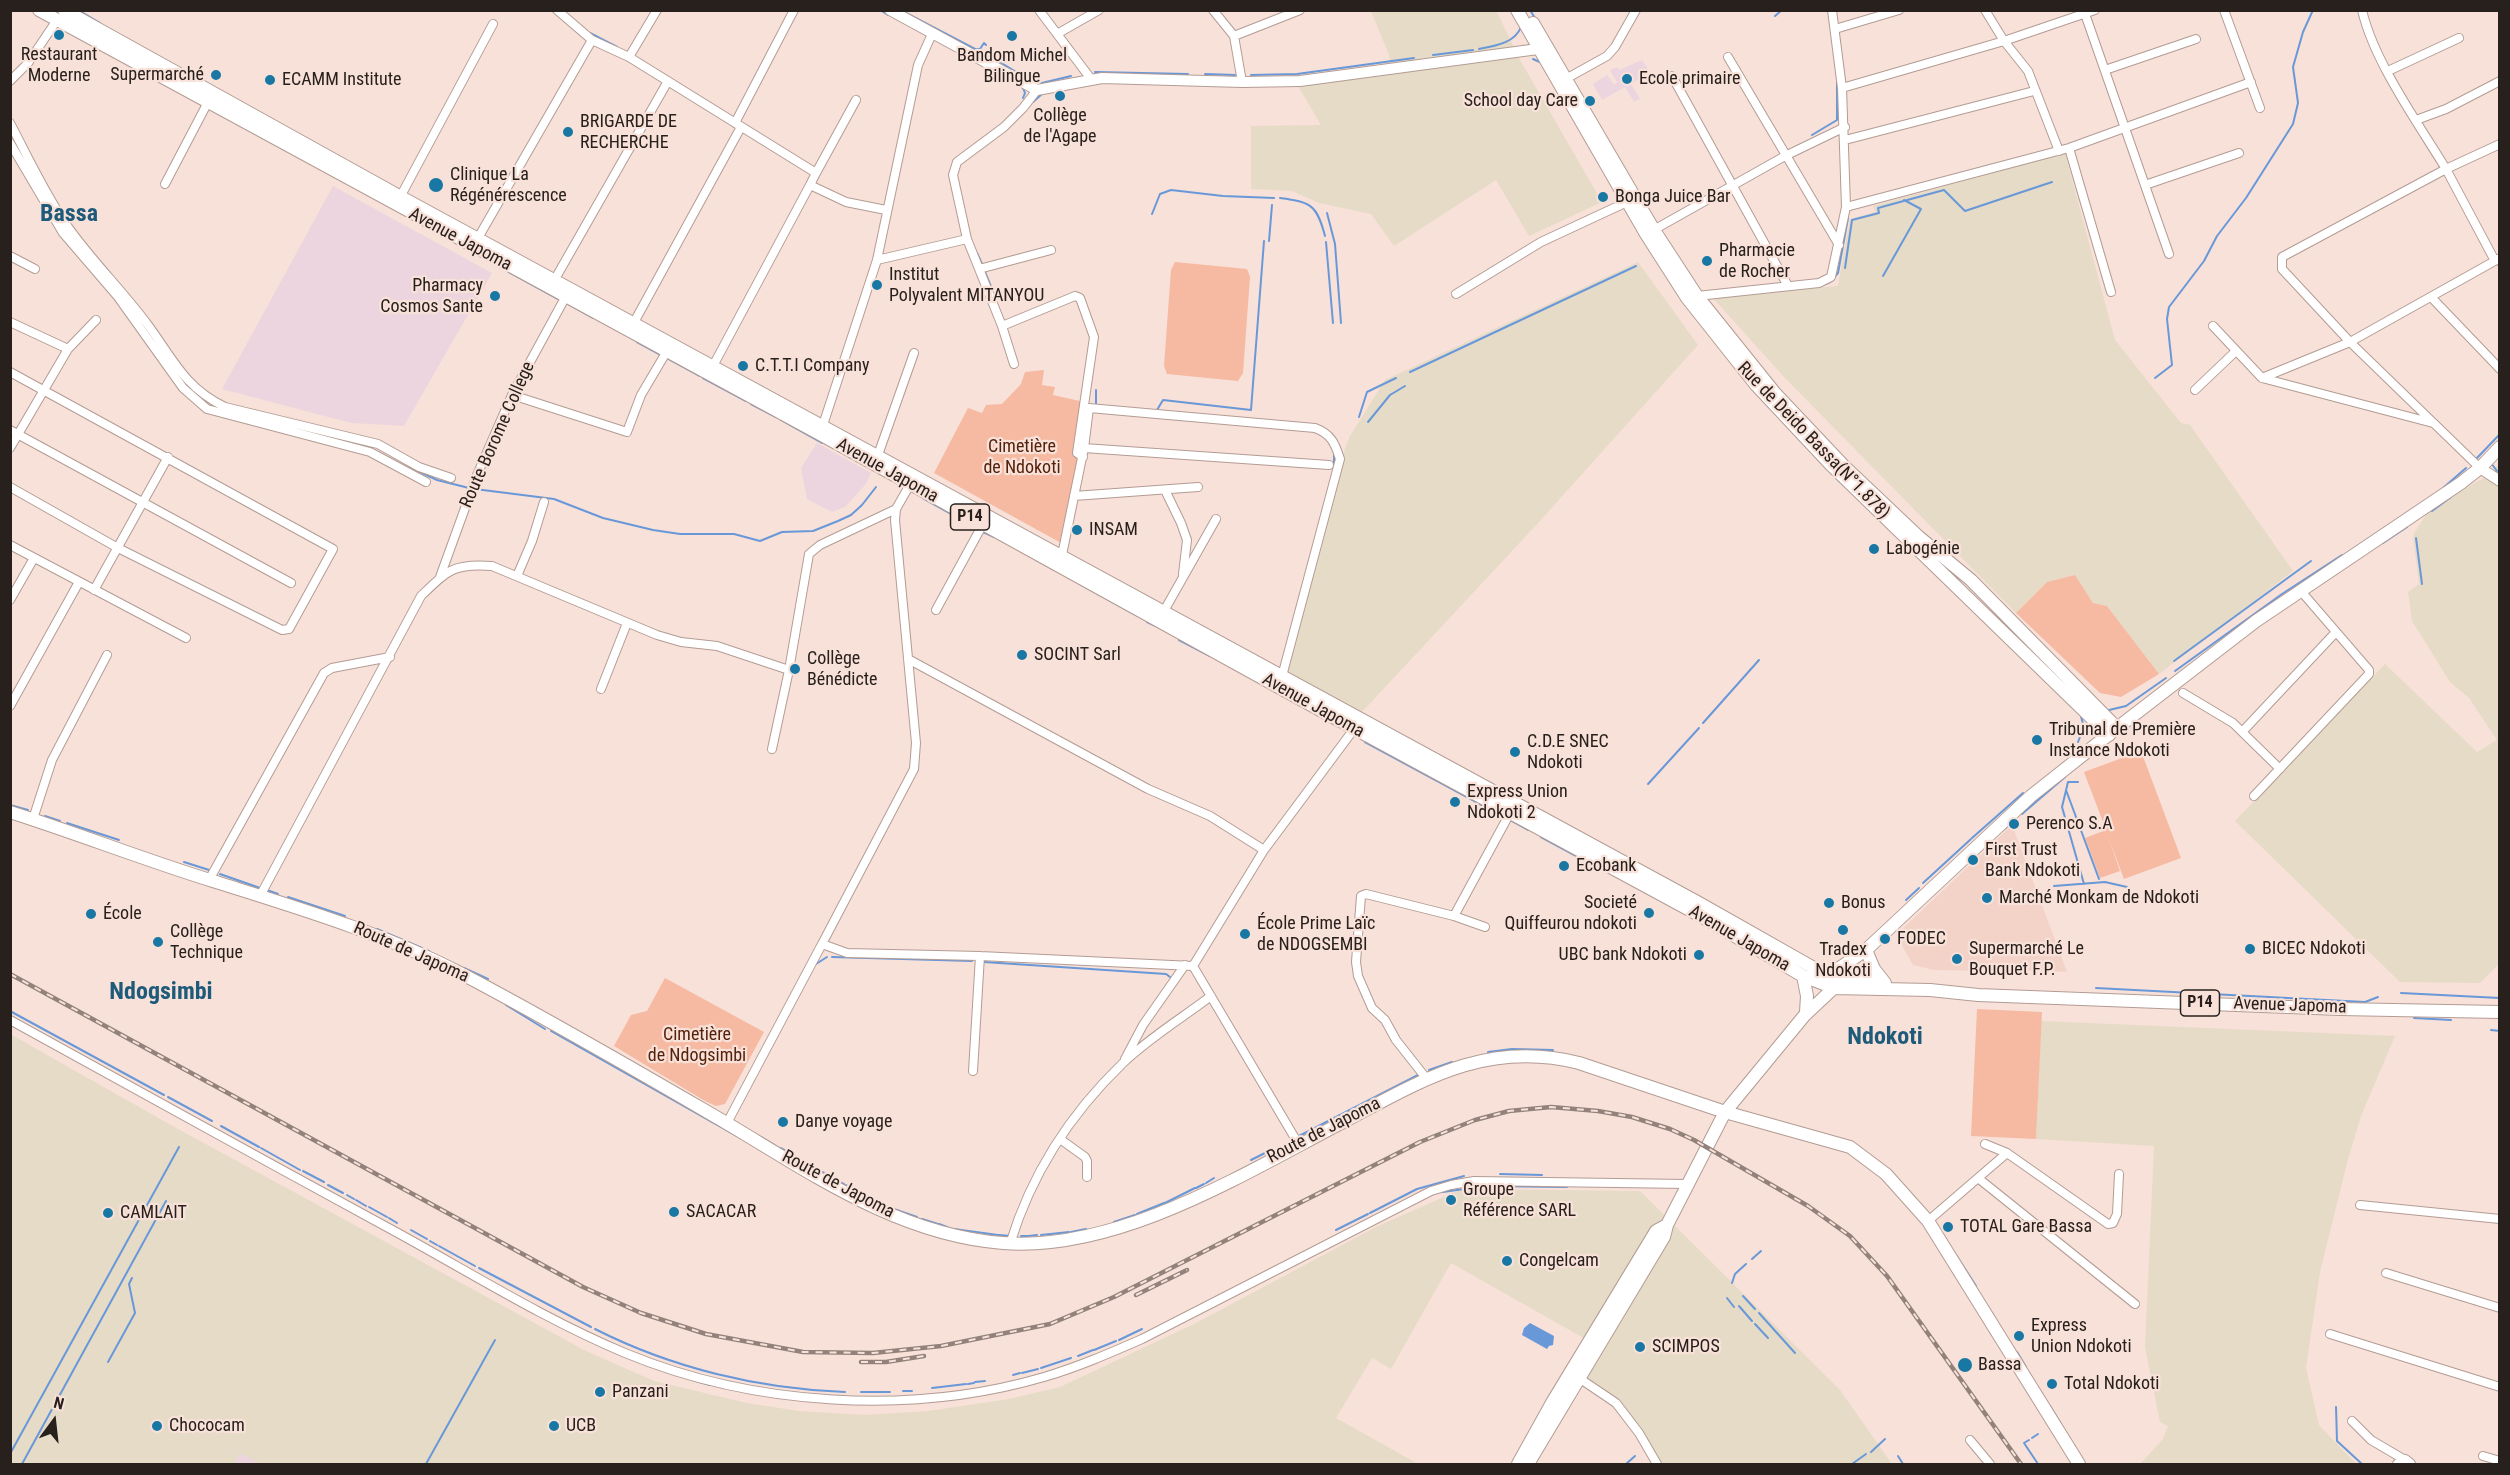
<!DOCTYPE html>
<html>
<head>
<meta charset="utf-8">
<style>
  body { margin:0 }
  #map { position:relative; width:2510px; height:1475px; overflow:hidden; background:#f8e1d8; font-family:"Roboto Condensed",sans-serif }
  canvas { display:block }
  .frame { position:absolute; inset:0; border:12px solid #28201c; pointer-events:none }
  .north { position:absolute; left:24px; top:1391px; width:60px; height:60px; -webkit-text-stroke:4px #f8e1d8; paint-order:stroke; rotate:15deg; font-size:16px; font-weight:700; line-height:24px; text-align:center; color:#28201c }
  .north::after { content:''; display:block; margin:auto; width:21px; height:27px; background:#28201c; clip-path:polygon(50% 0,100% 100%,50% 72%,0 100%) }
</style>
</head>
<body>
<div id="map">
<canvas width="2510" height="1475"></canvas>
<div class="frame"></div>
<div class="north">N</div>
</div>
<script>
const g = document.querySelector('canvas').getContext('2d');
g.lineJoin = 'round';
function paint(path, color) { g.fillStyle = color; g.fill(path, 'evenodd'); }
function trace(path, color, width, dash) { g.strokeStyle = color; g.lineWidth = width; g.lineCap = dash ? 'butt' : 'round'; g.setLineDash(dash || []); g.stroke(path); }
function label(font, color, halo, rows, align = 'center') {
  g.font = font + ' "Roboto Condensed",sans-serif'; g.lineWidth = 4.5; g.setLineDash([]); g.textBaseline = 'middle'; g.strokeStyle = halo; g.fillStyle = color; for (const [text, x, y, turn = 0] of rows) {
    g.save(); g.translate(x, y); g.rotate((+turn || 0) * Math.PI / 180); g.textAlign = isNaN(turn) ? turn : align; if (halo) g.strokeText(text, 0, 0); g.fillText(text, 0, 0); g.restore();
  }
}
const built = new Path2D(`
  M2012 825 2067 972 1996 969 1992 971 1934 970 1913 965 1896 935Z`);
const industrial = new Path2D(`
  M1496 10 1520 60 1602 202 1529 236 1496 180 1394 246 1371 214 1319 203 1292 191 1251 189V126L1321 125 1298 86 1391 69 1389 55 1371 11Z
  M2065 153 2115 340 2181 423 2190 425 2293 571 2159 674 2107 606 2093 603 2075 575 2047 582 2016 613 1785 378 1712 297 1838 286 1850 219 1875 212 1873 206Z
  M1638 262 1698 345 1539 522 1362 712 1284 673 1340 462 1350 436 1385 380Z
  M2499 463V964L2480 983 2400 982 2235 821 2385 664 2477 752 2497 740 2469 698 2450 682 2412 621 2408 592 2419 584 2413 535 2429 510 2492 473Z
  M2041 1021 2395 1036 2361 1116 2348 1159 2320 1272 2306 1368 2319 1425 2356 1464H2140L2163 1439 2168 1426 2160 1422 2145 1347 2154 1146 2036 1139Z
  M10 1034 178 1129 586 1351 654 1381 747 1403 799 1411 865 1415 928 1411 1009 1399 1060 1387 1194 1324 1378 1226 1462 1189 1640 1191 1840 1390 1892 1464H1652L1634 1432 1613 1408 1578 1377 1596 1345 1451 1263 1391 1369 1372 1358 1336 1418 1418 1464H11Z`);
const education = new Path2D(`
  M1642 60 1650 72 1631 84 1640 99 1634 102 1625 87 1602 100 1593 84 1607 75 1614 85 1617 82 1610 70 1617 67 1619 70Z
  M333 186 492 273 404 426 351 423 222 389Z
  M817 443 871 473 866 484 845 507 832 512 807 499 801 468Z
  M240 1453 261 1464H234Z`);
const green = new Path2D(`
  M1175 262 1247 269 1250 277 1243 373 1238 381 1167 374 1164 366 1171 270Z
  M1044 370 1042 385 1055 387 1053 395 1084 402 1081 454 1063 544 934 473 968 408 982 413 986 405 1002 404 1021 384 1025 372Z
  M2075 575 2093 603 2107 606 2159 674 2121 697 2100 693 2016 613 2047 582Z
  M2141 751 2181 858 2124 879 2108 836 2120 871 2100 878 2085 838 2106 830 2084 772Z
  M665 978 764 1032 725 1104 716 1106 705 1101 614 1046 631 1015 647 1011Z
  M1977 1009 2042 1012 2036 1139 1971 1136Z`);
const water = new Path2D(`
  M1530 1323 1554 1336 1553 1345 1549 1346 1547 1349 1522 1335 1524 1328Z`);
const stream = new Path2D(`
  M78 10 100 23
  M880 10 888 15
  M1530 10 1535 18
  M906 13 975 49H980L984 43 986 45
  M1775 16 1782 10
  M590 33 617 47
  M992 48 995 59 1026 78
  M1479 49C1495 46 1515 43 1521 27
  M1433 55 1473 50
  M1533 59 1542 63
  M1095 72 1188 74
  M1205 74 1235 75
  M1251 75 1297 74 1414 58
  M1031 81 1042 83 1071 76
  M1023 88 1025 93 1023 98
  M1033 102 1042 94
  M1812 135 1837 120V81
  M1280 198C1311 202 1317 205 1325 236
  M1327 213 1335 244 1341 323
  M1152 214 1160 194 1171 190 1223 196 1274 198
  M1269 241 1272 205
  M1326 242 1333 323
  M977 253 982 264
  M489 261 560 300
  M1845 268 1852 220 1879 213 1878 208 1944 190 1965 211 2052 182
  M985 272 994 294
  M1883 276 1921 209 1904 200
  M1820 286 1830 282 1838 273 1848 218
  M566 303 593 318
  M637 342 661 355
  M667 358 700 376
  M1410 372 1636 266
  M703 378 746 401
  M2155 378 2172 365 2167 319 2169 307 2204 261 2217 236 2246 198 2293 124 2298 103 2293 67 2303 32 2313 10
  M1096 390V405
  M751 404 776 417
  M1157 410 1163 400 1251 410 1264 241
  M1359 417 1367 392 1396 378
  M781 420 822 443
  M1368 422 1390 395 1405 386
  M1334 452V464
  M1818 459 1840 482
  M2476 459 2500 434
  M2491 463 2497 471
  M418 471 437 480 469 488
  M2443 488 2466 468
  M475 489 554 499 603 518 653 530 680 534H734L760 541 782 532 813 531 838 521 851 515 862 505 876 487
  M924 499 967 523
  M2432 511 2451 497
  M983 532 994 537
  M2416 538 2422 584
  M2383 543 2407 527
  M1036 560 1054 570
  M1080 584 1138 616
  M1147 622 1158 627
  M1179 640 1210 656
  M2174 661 2311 561
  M2175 671 2282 594 2342 555
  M2109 710 2126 706 2166 678
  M1703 723 1759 660
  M1365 742 1504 817
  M2078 742 2084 727 2080 713
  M2078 782H2068L2062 807 2084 884
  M1648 784 1699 728
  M2066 790 2099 879
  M10 805 28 810
  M2022 814 2065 777
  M45 816 60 821
  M1510 820 1528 830
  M67 823 119 840
  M2002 831 2016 819
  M1541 837 1604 871
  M1972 838 2023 793
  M184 862 209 870
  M220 874 260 888
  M1923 883 1971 839
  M2054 886 2105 882 2127 887
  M267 890 278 894
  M288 897 345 916
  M1906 900 1919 888
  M377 929 429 951
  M832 957 972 961
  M984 962 1166 974 1170 977
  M816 964 827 957
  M464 968 488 979
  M2096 988 2365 1002 2378 997
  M2401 993 2500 998
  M506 1005 545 1029
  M10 1011 164 1095
  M2414 1018 2451 1020
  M2491 1030 2500 1031
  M551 1031 742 1139
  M1488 1052 1512 1049 1553 1050
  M1429 1070 1452 1062
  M168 1097 212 1121
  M221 1126 259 1147
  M1299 1136 1420 1074
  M761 1137 774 1145
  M261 1148 300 1170
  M781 1148 826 1174
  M1251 1160 1265 1153
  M303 1171 324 1182
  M1500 1174 1542 1175
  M828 1175 844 1184
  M1206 1183 1214 1178
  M328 1185 343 1193
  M846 1185 864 1196
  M1196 1188 1204 1184
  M1443 1192 1485 1186 1567 1187
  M347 1195 354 1199
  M356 1200 366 1206
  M1165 1203 1195 1188
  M369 1207 387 1217
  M891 1208 917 1217
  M1370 1213 1417 1189 1464 1176
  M1137 1214 1164 1203
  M389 1218 397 1223
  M922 1219 938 1224
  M1114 1222 1135 1215
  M939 1224 947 1227
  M954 1229 998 1235
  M411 1230 427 1239
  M1336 1230 1368 1214
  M1071 1232 1086 1229
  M999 1235 1011 1236
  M1041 1235 1069 1232
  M1021 1236H1028
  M1029 1236 1037 1235
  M430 1241 437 1245
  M439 1246 475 1266
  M1956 1255 1976 1286
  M1752 1259 1761 1251
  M479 1268 591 1327
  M1732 1283 1735 1274 1746 1264
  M1743 1296 1755 1309
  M1727 1298 1734 1307
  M1739 1306 1752 1321
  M1759 1313 1795 1353
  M1755 1324 1768 1338
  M595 1329C672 1368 759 1389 845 1392
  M1119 1340 1142 1329
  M1094 1350 1116 1341
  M2017 1352 2026 1367
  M1078 1356 1093 1350
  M108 1362 135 1313 129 1284 132 1278
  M1041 1368 1071 1358
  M1022 1373 1038 1369
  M1013 1375 1020 1373
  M693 1380 710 1385
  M975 1382 985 1381
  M968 1384 974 1383
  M932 1388 966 1384
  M903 1391H912
  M861 1392H890
  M2050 1406 2061 1424
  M2336 1407 2337 1441 2362 1464
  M2032 1438 2038 1434
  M2029 1440 2024 1443 2038 1464
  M1871 1452 1885 1439
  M10 1454 179 1147
  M1898 1456 1903 1464
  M22 1464 166 1201
  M426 1464 495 1340
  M1626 1464 1635 1456
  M1852 1464 1866 1454`);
const minor = new Path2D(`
  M557 10 592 40 629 57 816 173 810 185 846 202 886 210
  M1039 10 1091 79
  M1213 10 1234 36 1242 82
  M1985 10 2004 41 2028 71 2059 151
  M2224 10 2260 108
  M2362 10C2374 62 2418 123 2446 169L2282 257V269L2350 342 2480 468
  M2084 11 2169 254
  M1835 29 1899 10
  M1057 34 1099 10
  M1234 36 1300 10
  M629 57 657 10
  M1728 57 1839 245
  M2105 70 2196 39
  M2388 71 2459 38
  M1672 76 1788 286
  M10 81 28 63 57 20
  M1562 81 1607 56 1615 47 1636 10
  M1842 88 2004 41 2095 10
  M2416 120 2446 109 2500 81
  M10 123C27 155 47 198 68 227 92 261 123 291 148 325 173 359 185 388 225 407L378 444 419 467 451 478
  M735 123 794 10
  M1845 140 2034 91
  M10 143 63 233 118 297 183 388 207 409 370 452 426 482
  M2069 148 2111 292
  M816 173 856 100
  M165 184 208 102
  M2145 185 2239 153
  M398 201 493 24
  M1846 207 2069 148 2251 82
  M1650 232 1785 156 1845 127
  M478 238 592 40
  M10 256 35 269
  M877 260 967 239
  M2495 261 2446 169 2500 144
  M979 269 1051 250
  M555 279 668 81
  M1456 294 1541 242 1627 202
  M1697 296 1819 283 1831 277 1846 207 1842 88 1832 10
  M2431 297 2500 369
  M10 322 68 349
  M632 326 741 127
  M1002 326 1075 296 1080 298 1094 337 1077 453 1083 457
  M2213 326 2262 378 2433 423
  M1014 364 1002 326 967 239 953 175 957 162 1004 127 1023 108 1037 90
  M713 366 810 185
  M10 372 333 549 289 629 282 630 118 548 10 487
  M2262 378 2350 342 2500 258
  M2195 390 2236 351
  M512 395 627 432 641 395 667 351
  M823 425 877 260 918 65 932 34
  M10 430 291 583
  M10 448 68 349 96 320
  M1084 448 1329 465
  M878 455 914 353
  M1165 490 1181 523 1187 540 1183 574
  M1074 496 1198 487
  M10 545 186 638
  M1062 555 1084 448 1089 408 1315 428C1331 434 1335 443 1340 459L1281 680
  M517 576 532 541 544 502
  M440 577 477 475 512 395 566 296
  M94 590 168 457
  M10 600 34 558
  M936 610 983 524
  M1164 611 1216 519
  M908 659 1148 789 1210 816 1264 850
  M601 689 627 623
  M2183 693 2233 723 2280 769
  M10 706 79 582
  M2243 731 2336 632
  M772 749 789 670 809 554 820 545 896 509
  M2254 796 2369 674V670L2300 590
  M33 819 52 760 107 655
  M209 880 324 673 332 668 390 657
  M260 896 421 596C448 570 454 563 492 566L657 635 681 642 717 646 789 670
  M1454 916 1510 813
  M822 944 914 769 916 743 895 520 896 509 912 481
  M1193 966 1299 1145
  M10 1020C139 1091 267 1162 396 1232 471 1273 546 1320 625 1353 753 1406 911 1416 1044 1377 1078 1367 1110 1353 1142 1339L1431 1191 1451 1185 1474 1181 1687 1184
  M1125 1059 1143 1025 1185 965
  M973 1071 980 956
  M1426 1078 1396 1040 1385 1020 1372 1008 1358 976 1356 962 1361 896 1366 894 1454 916 1485 927
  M727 1123 822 944 847 953 980 956 1193 966 1264 850 1357 725
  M1060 1139 1085 1157 1087 1161V1177
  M1985 1144 2007 1153 2108 1224 2113 1223 2117 1214 2119 1174
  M1978 1178 2135 1304
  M2360 1205 2500 1219
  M1928 1221 2007 1153
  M1010 1244C1031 1175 1071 1113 1123 1063 1149 1038 1182 1018 1211 996
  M2386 1273 2500 1308
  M2330 1334 2500 1387
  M1576 1376 1616 1403 1639 1433 1657 1464
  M2352 1421 2371 1440 2405 1460
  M1970 1440 1990 1464
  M2483 1456 2500 1461`);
const tertiary = new Path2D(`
  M890 10 1037 90 1102 78 1242 82 1300 81 1538 49 1545 45
  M2480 468 2500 481
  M2398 1464 2405 1460 2410 1464`);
const secondary = new Path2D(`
  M1517 10 1646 234 1687 298 1756 385 1830 464 2109 735
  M1533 23 1654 230 1697 296 1774 392 1844 466 1919 537 1971 580 2117 728
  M1828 976 1867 949 2031 796 2117 728 2256 621 2461 483 2480 468 2500 447`);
const primary = new Path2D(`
  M39 10 818 433 1322 711 1699 915 1803 976 1834 988 1930 990 1978 995 2340 1009 2500 1012
  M64 10 401 197 1699 903 1828 976 1840 980 1880 982
  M10 812C79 834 145 860 213 881 298 908 383 933 462 974 550 1020 637 1071 723 1121 811 1173 898 1235 1003 1243 1119 1252 1245 1173 1345 1121 1424 1079 1487 1040 1579 1063L1725 1112 1850 1147 1886 1174 1928 1221 2079 1464
  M1866 950 1874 969 1885 983
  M1803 976 1807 996 1806 1012
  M1518 1464 1553 1401 1656 1231 1667 1225
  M1528 1464 1664 1237 1667 1225 1725 1112 1804 1016 1837 985`);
const rail = new Path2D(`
  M10 974 583 1287 641 1313 706 1334 803 1352 873 1353 941 1346 1050 1324 1114 1297 1420 1142 1475 1120 1509 1111 1551 1107 1598 1111 1632 1117 1670 1129 1694 1140 1808 1206 1850 1236 1887 1276 2021 1464
  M1136 1295 1187 1270
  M861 1362H886L924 1356`);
const markers = [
  [59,35,6,"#1977a4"],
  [1012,36,6,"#1977a4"],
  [216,75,6,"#1977a4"],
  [1627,79,6,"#1977a4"],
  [270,80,6,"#1977a4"],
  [1060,96,6,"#1977a4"],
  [1590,101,6,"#1977a4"],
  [568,132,6,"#1977a4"],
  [436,185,8,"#1977a4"],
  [1603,197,6,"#1977a4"],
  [1707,261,6,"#1977a4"],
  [877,285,6,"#1977a4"],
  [495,296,6,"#1977a4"],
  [743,366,6,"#1977a4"],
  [1077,530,6,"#1977a4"],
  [1874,549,6,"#1977a4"],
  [1022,655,6,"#1977a4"],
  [795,669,6,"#1977a4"],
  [2037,740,6,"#1977a4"],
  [1515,752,6,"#1977a4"],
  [1455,802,6,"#1977a4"],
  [2014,824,6,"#1977a4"],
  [1973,860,6,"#1977a4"],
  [1564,866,6,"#1977a4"],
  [1987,898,6,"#1977a4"],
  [1829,903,6,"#1977a4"],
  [1649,913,6,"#1977a4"],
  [91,914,6,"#1977a4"],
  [1843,930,6,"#1977a4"],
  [1245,934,6,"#1977a4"],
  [1885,939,6,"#1977a4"],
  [158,942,6,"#1977a4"],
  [2250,949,6,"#1977a4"],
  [1699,955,6,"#1977a4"],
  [1957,959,6,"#1977a4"],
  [783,1122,6,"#1977a4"],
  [1451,1200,6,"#1977a4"],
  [674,1212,6,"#1977a4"],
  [108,1213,6,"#1977a4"],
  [1948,1227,6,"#1977a4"],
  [1507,1261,6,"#1977a4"],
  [2019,1336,6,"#1977a4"],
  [1640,1347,6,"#1977a4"],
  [1965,1365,8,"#1977a4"],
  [2052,1384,6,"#1977a4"],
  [600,1392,6,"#1977a4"],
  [157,1426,6,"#1977a4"],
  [554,1426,6,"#1977a4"]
];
const shields = [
  [970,517,39],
  [2200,1003,39]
];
const shieldNames = [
  ["P14",970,517],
  ["P14",2200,1003]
];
const poiNames = [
  ["Restaurant",59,55,"center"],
  ["Moderne",59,76,"center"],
  ["Bandom Michel",1012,56,"center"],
  ["Bilingue",1012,77,"center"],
  ["Supermarché",204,75,"right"],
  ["Ecole primaire",1639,79],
  ["ECAMM Institute",282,80],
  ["School day Care",1578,101,"right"],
  ["Collège",1060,116,"center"],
  ["de l'Agape",1060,137,"center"],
  ["BRIGARDE DE",580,122],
  ["RECHERCHE",580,143],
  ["Clinique La",450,175],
  ["Régénérescence",450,196],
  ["Bonga Juice Bar",1615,197],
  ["Pharmacie",1719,251],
  ["de Rocher",1719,272],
  ["Institut",889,275],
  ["Polyvalent MITANYOU",889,296],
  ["Pharmacy",483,286,"right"],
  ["Cosmos Sante",483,307,"right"],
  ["C.T.T.I Company",755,366],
  ["INSAM",1089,530],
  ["Labogénie",1886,549],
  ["SOCINT Sarl",1034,655],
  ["Collège",807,659],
  ["Bénédicte",807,680],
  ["Tribunal de Première",2049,730],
  ["Instance Ndokoti",2049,751],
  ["C.D.E SNEC",1527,742],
  ["Ndokoti",1527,763],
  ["Express Union",1467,792],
  ["Ndokoti 2",1467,813],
  ["Perenco S.A",2026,824],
  ["First Trust",1985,850],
  ["Bank Ndokoti",1985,871],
  ["Ecobank",1576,866],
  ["Marché Monkam de Ndokoti",1999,898],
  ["Societé",1637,903,"right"],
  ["Quiffeurou ndokoti",1637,924,"right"],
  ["Bonus",1841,903],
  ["École",103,914],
  ["École Prime Laïc",1257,924],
  ["de NDOGSEMBI",1257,945],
  ["Collège",170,932],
  ["Technique",170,953],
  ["FODEC",1897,939],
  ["Supermarché Le",1969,949],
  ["Bouquet F.P.",1969,970],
  ["BICEC Ndokoti",2262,949],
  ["Tradex",1843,950,"center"],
  ["Ndokoti",1843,971,"center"],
  ["UBC bank Ndokoti",1687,955,"right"],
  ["Danye voyage",795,1122],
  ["Groupe",1463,1190],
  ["Référence SARL",1463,1211],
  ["SACACAR",686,1212],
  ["CAMLAIT",120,1213],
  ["TOTAL Gare Bassa",1960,1227],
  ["Congelcam",1519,1261],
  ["Express",2031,1326],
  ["Union Ndokoti",2031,1347],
  ["SCIMPOS",1652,1347],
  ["Bassa",1978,1365],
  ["Total Ndokoti",2064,1384],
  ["Panzani",612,1392],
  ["Chococam",169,1426],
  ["UCB",566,1426]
];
const streetNames = [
  ["Avenue Japoma",460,240,28],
  ["Route Borome College",498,435,-66],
  ["Rue de Deido Bassa(N°1.878)",1813,441,46],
  ["Avenue Japoma",887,471,29],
  ["Avenue Japoma",1313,706,29],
  ["Avenue Japoma",1739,939,30],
  ["Route de Japoma",411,953,24],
  ["Avenue Japoma",2290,1006,2],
  ["Route de Japoma",1324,1131,-27],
  ["Route de Japoma",838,1185,28]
];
const parkNames = [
  ["Cimetière",1022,447],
  ["de Ndokoti",1022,468],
  ["Cimetière",697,1035],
  ["de Ndogsimbi",697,1056]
];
const districtNames = [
  ["Bassa",69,215],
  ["Ndogsimbi",161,993],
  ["Ndokoti",1885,1038]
];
paint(built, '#f3d3c8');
paint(industrial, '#e6dbc7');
paint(education, '#edd5df');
paint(green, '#f6b9a2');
paint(water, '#6998d9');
trace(stream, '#6998d9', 2);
trace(minor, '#b39c94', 10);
trace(tertiary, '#b39c94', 12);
trace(secondary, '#b39c94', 14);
trace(primary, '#b39c94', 14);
trace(minor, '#fff', 8);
trace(tertiary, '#fff', 10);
trace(secondary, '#fff', 12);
trace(primary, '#fff', 12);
trace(rail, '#92827b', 4.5);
trace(rail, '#f8e1d8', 2, [7]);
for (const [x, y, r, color] of markers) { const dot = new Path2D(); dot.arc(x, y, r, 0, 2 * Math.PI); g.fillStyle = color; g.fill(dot); trace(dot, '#f8e1d8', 2); }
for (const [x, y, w] of shields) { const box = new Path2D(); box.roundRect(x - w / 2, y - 13, w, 26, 4.5); g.fillStyle = '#f8e1d8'; g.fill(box); trace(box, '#28201c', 1.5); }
label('bold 16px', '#28201c', null, shieldNames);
label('18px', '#28201c', '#f8e1d8', poiNames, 'left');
label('18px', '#28201c', '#f8e1d8', streetNames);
label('18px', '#55210b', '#f8e1d8', parkNames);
label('bold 24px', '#1e5a7a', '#f8e1d8', districtNames);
</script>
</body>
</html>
